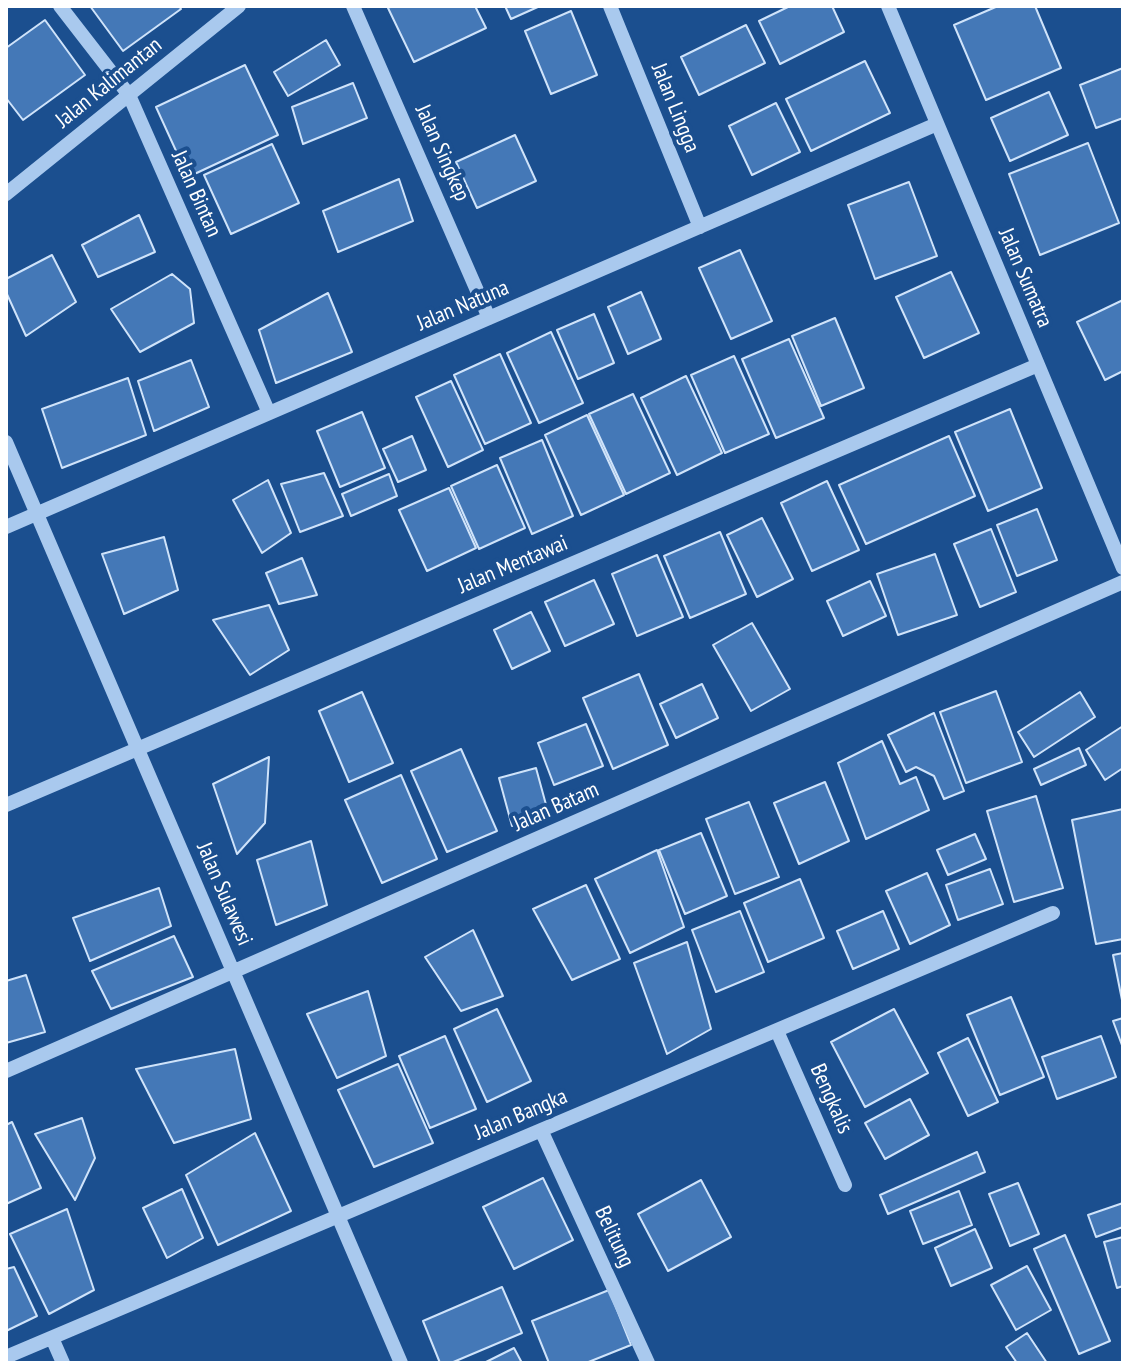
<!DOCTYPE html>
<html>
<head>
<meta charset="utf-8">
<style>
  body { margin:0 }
  #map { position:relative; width:1129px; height:1369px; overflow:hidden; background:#1b4f8f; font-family:"PT Sans Narrow",sans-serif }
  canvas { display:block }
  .frame { position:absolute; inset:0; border:8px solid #fff; pointer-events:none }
</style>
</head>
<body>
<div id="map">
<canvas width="1129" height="1369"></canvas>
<div class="frame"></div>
</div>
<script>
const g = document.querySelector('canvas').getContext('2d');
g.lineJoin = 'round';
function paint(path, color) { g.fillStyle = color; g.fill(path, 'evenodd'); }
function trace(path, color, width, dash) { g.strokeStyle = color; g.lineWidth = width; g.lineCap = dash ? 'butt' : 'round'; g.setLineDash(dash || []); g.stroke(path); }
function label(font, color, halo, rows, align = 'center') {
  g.font = font + ' "PT Sans Narrow",sans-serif'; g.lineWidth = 8; g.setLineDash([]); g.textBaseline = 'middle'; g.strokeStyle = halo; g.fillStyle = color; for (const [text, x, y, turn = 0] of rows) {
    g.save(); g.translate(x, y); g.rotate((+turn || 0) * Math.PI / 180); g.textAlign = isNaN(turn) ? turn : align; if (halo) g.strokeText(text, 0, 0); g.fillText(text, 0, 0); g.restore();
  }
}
const building = new Path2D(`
  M90 6H179L181 9 123 51Z
  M392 6H475L486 28 414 62 388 8Z
  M505 6H540L511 19Z
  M790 6H832L844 32 780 64 759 21Z
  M998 6H1035L1061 68 986 100 954 25Z
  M571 11 597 75 551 94 525 31Z
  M45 20 85 75 23 120 6 98V48Z
  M746 25 765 63 699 95 681 57Z
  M326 40 340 65 288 96 274 72Z
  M865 61 890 113 811 151 786 99Z
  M245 65 278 135 188 177 156 107Z
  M1123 68V118L1096 128 1080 85Z
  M353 83 367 118 303 144 292 107Z
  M1049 92 1068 135 1010 161 991 118Z
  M776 103 800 152 752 175 729 126Z
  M515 135 536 181 477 208 456 162Z
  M1088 143 1119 223 1040 255 1009 174Z
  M272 144 299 203 231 234 204 175Z
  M399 179 413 221 338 252 323 211Z
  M909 182 937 256 875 279 848 205Z
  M139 215 155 252 98 277 82 245Z
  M740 250 772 321 731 339 699 268Z
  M52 255 76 302 26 336 6 292V279Z
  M951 272 979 333 924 358 896 297Z
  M172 274 190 289 194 323 140 352 111 309Z
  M641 292 661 339 628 354 608 307Z
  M328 293 352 352 276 383 259 330Z
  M1123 300V371L1105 380 1077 322Z
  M594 314 614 363 578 379 557 330Z
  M835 318 864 388 821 406 792 336Z
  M551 332 583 403 539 423 507 353Z
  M789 339 824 418 776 438 742 359Z
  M500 354 531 423 485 444 454 375Z
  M734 356 769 434 725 453 691 375Z
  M191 360 209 407 154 431 138 381Z
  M686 376 722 453 677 475 641 398Z
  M128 378 146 435 62 468 42 409Z
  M451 381 483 450 448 467 416 397Z
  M633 394 670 473 626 494 589 414Z
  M1010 409 1042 488 988 511 955 432Z
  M362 412 385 468 340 487 317 431Z
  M587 415 624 495 581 515 545 435Z
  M412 436 426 470 398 482 383 449Z
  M949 436 975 496 866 544 839 485Z
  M542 440 573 516 532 534 500 458Z
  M497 465 525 528 479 549 451 486Z
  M324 473 343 516 300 532 281 484Z
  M389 474 397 496 351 516 342 494Z
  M268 480 291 533 262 553 233 500Z
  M827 481 859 550 812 571 781 503Z
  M449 488 476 548 427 571 399 510Z
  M1037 509 1057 560 1017 576 997 525Z
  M762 518 793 579 757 597 727 535Z
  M991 529 1016 592 980 607 954 544Z
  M720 532 746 594 690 618 664 556Z
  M164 537 178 590 124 614 102 554Z
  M935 554 957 615 898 635 877 574Z
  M657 555 683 617 637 636 612 574Z
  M302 558 317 595 279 604 266 573Z
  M594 580 614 624 565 646 545 602Z
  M870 581 886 616 843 636 827 601Z
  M269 605 289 650 250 675 213 620Z
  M531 612 550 651 512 669 494 630Z
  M752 623 790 689 751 711 713 645Z
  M639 674 668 745 613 769 583 698Z
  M702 684 718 718 676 738 660 704Z
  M996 691 1022 762 966 783 940 712Z
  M362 692 393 763 349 782 319 711Z
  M1080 692 1095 717 1034 757 1018 732Z
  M934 713 964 791 944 799 934 776 916 767 906 772 888 735Z
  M586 724 603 766 554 785 538 743Z
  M1123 726V768L1105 780 1086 750Z
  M882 741 900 784 916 777 929 810 866 839 838 763Z
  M1079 748 1086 765 1041 785 1034 769Z
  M461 749 497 831 447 852 411 771Z
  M269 757 265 823 237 854 213 784Z
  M536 768 548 812 512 826 499 778Z
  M401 775 437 859 382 883 345 800Z
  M825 782 849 841 799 864 774 803Z
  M1036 796 1063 888 1014 902 987 811Z
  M749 802 779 877 735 894 706 819Z
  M1123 809V939L1096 944 1072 820Z
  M701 833 727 896 685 914 659 850Z
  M975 834 986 859 948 875 937 850Z
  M311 841 327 905 276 925 257 860Z
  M657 850 684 927 630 953 595 879Z
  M990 869 1003 904 958 920 946 885Z
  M927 873 950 925 910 944 886 891Z
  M800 879 824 938 768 962 744 903Z
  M586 885 620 959 572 980 533 909Z
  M159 888 171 926 90 961 73 918Z
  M740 911 764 972 716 992 692 930Z
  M883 911 899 949 853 969 837 931Z
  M473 930 503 996 461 1011 425 957Z
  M174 936 193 977 111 1009 92 971Z
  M687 942 711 1029 667 1054 634 963Z
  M1123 953V1005L1113 955Z
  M26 975 45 1032 6 1043V981Z
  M368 991 386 1056 337 1078 307 1014Z
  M1011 997 1044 1077 1000 1095 967 1015Z
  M497 1009 531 1081 487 1102 454 1029Z
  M894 1009 928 1073 865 1107 831 1042Z
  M1123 1018V1048L1113 1021Z
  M445 1036 476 1109 430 1128 399 1056Z
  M1101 1036 1116 1077 1057 1099 1042 1057Z
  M968 1038 998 1102 968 1116 938 1053Z
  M235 1049 251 1119 174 1143 136 1069Z
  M398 1064 433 1143 374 1167 338 1090Z
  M910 1099 929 1135 885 1159 865 1123Z
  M82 1118 95 1158 75 1200 35 1134Z
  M12 1122 41 1188 6 1204V1125Z
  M255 1133 291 1211 218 1245 186 1175Z
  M977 1152 985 1172 888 1214 880 1195Z
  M543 1178 573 1240 514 1269 483 1207Z
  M701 1180 731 1237 668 1271 638 1214Z
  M1018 1183 1039 1234 1010 1246 989 1194Z
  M182 1189 203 1238 167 1258 143 1208Z
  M959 1191 972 1225 923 1244 910 1211Z
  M1123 1203V1227L1096 1237 1088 1215Z
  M67 1209 94 1290 49 1314 10 1234Z
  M975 1229 992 1268 951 1286 935 1248Z
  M1065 1235 1110 1341 1079 1354 1034 1249Z
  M1123 1237V1286L1117 1288 1104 1242Z
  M1027 1266 1051 1310 1016 1330 991 1285Z
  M14 1267 37 1316 6 1331V1269Z
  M502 1287 522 1333 451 1363H440L423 1321Z
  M609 1290 631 1345 586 1363H549L532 1321Z
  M1027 1333 1047 1363H1017L1006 1347Z
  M514 1348 522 1363H484Z`);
const minor = new Path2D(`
  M60 6 129 95 269 413
  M353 6 489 318
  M610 6 700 227
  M888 6 1123 568
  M6 194 239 6
  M6 442 401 1363
  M6 527 937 124
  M6 805 1038 365
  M777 1031 845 1185
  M6 1071 1123 582
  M541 1130 648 1363
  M52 1338 63 1363
  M6 1357 1053 913`);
const streetNames = [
  ["Jalan Kalimantan",109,83,-39],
  ["Jalan Lingga",675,108,68],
  ["Jalan Singkep",442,153,66],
  ["Jalan Bintan",196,194,66],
  ["Jalan Sumatra",1025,278,67],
  ["Jalan Natuna",463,306,-23],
  ["Jalan Mentawai",513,565,-23],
  ["Jalan Batam",556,807,-24],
  ["Jalan Sulawesi",224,894,67],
  ["Bengkalis",831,1099,66],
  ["Jalan Bangka",521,1115,-23],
  ["Belitung",614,1237,65]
];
paint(building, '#4478b7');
trace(building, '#cfe3fa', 2);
trace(minor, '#a9c9ee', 14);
label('22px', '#fff', '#1b4f8f', streetNames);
</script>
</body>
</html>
